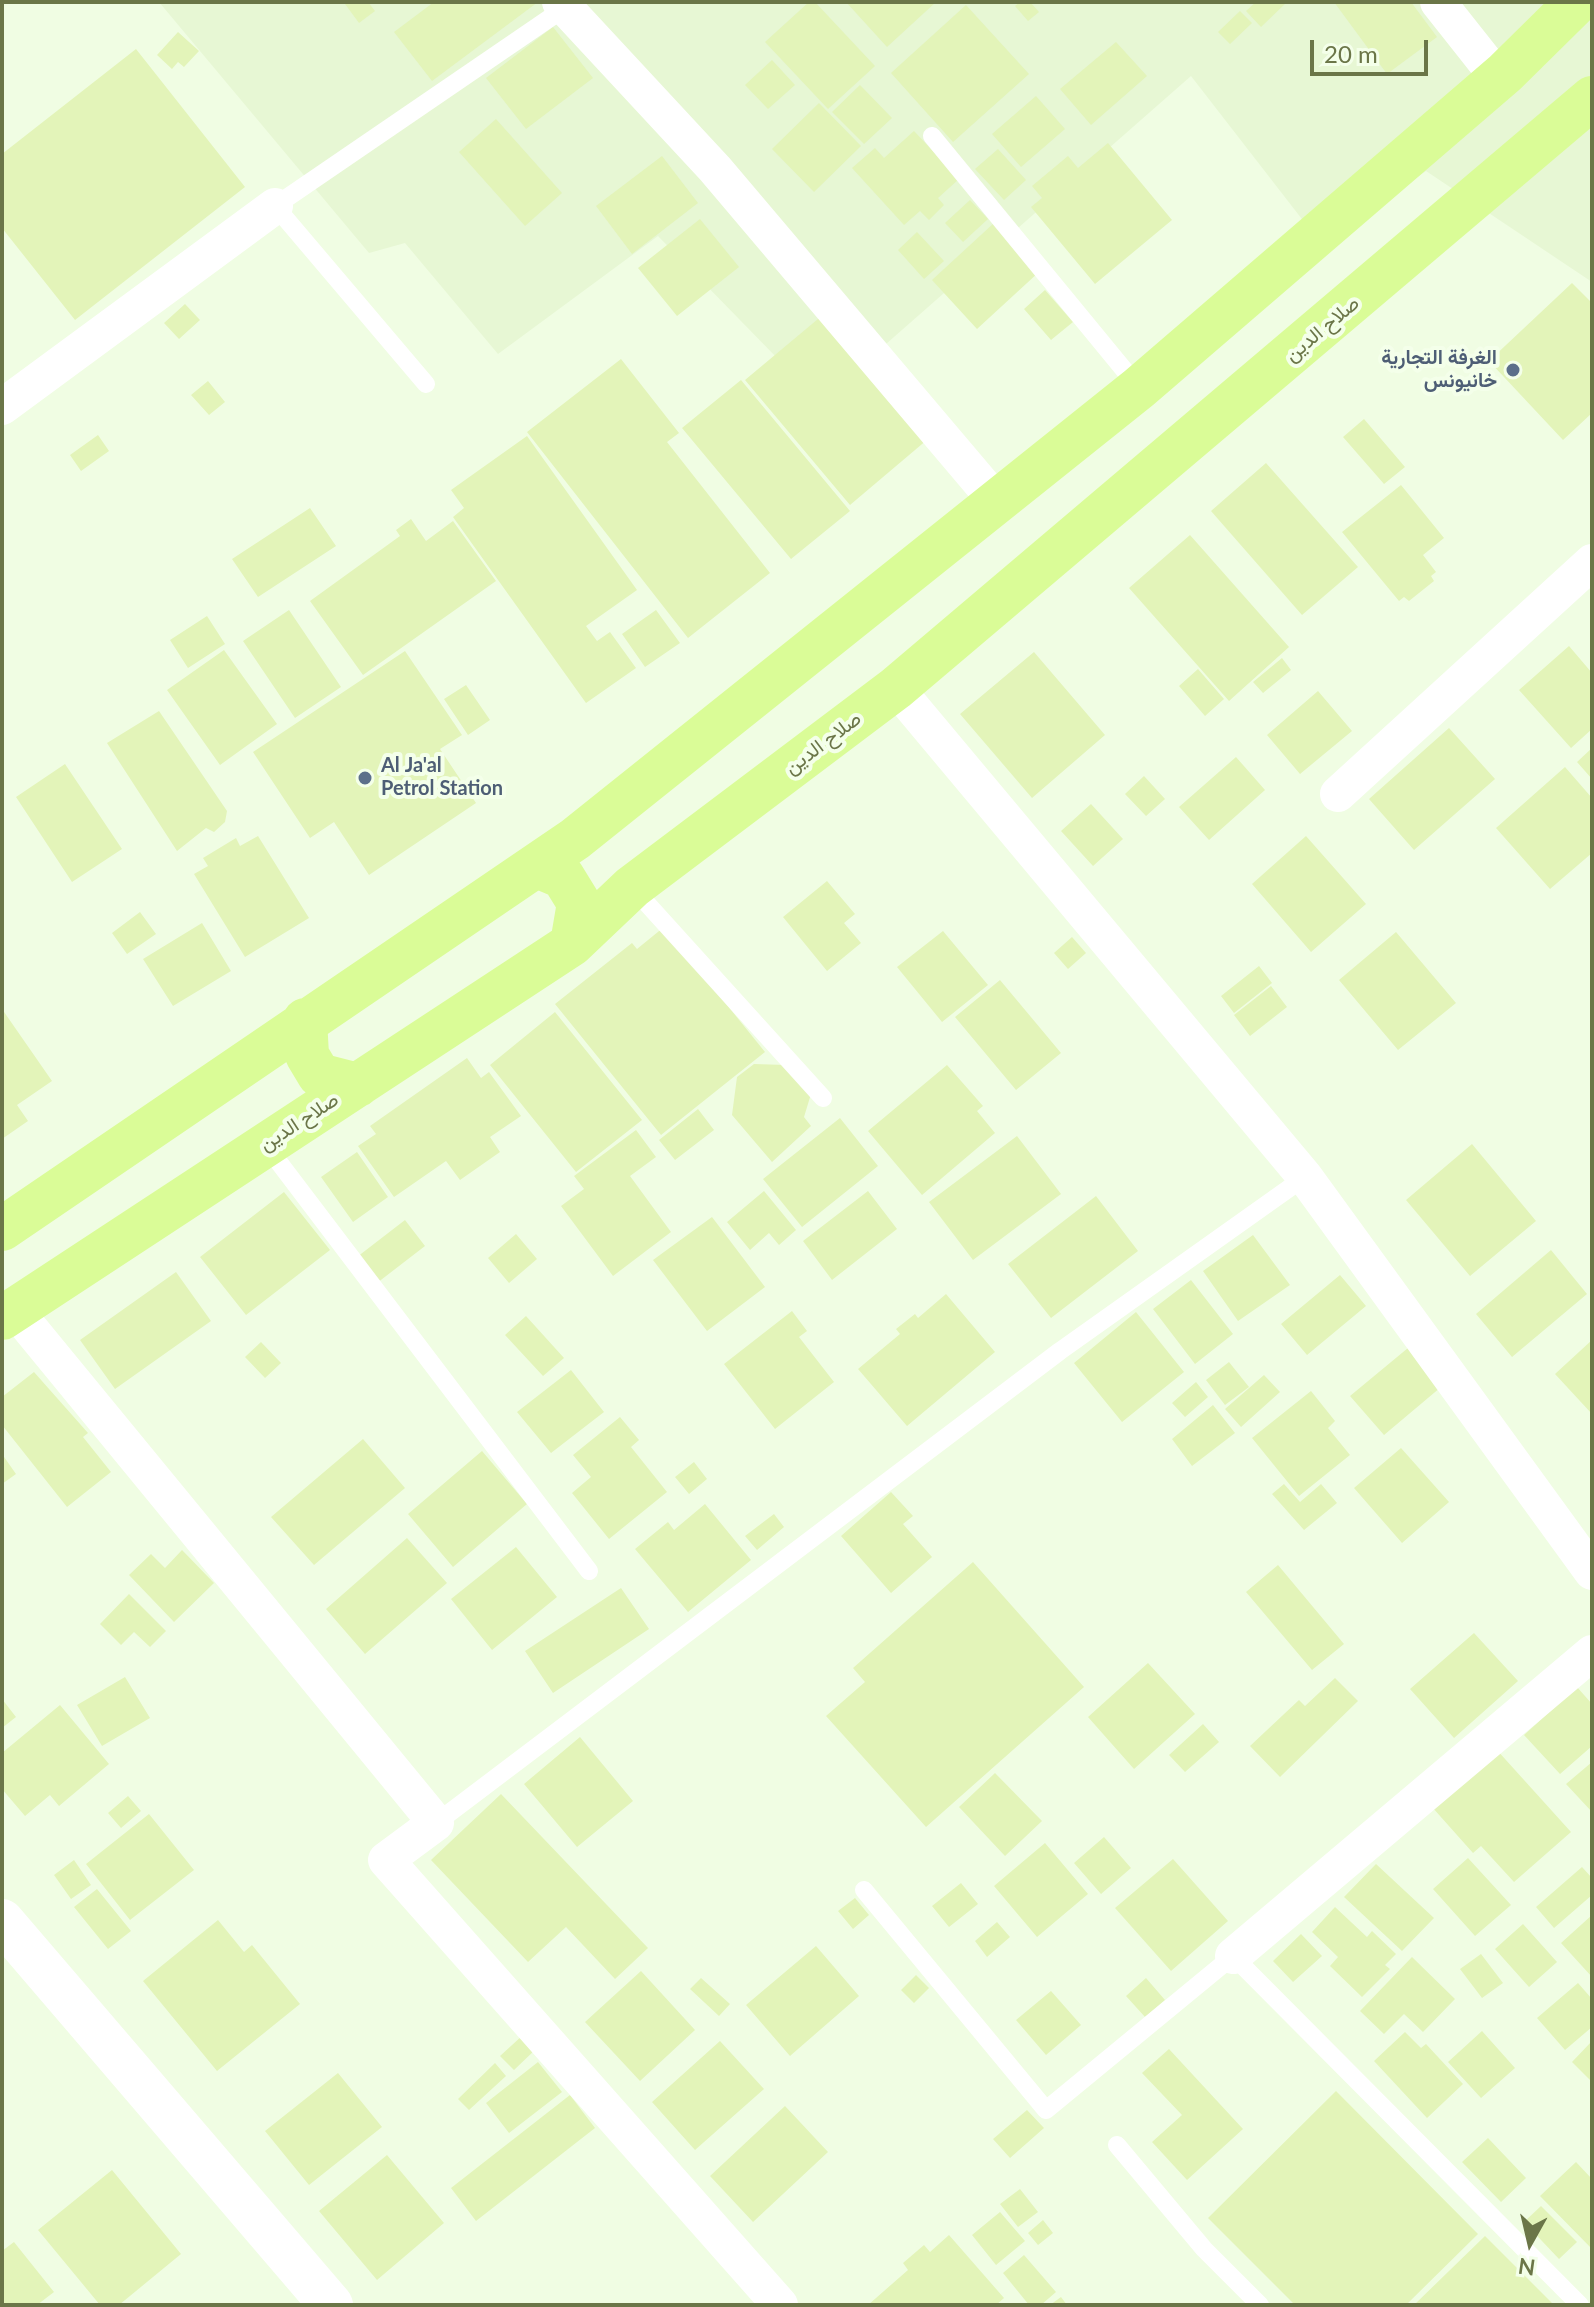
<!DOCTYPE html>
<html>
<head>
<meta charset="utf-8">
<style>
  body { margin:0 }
  #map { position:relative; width:1594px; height:2307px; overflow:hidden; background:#f0fde3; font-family:Lato,sans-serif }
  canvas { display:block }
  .frame { position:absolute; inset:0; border:4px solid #6b7648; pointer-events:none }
  .north { position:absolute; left:1490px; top:2203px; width:80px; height:80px; -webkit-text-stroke:6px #f4ffea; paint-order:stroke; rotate:188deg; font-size:22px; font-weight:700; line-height:32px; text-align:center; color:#6b7648 }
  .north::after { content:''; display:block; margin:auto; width:28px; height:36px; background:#6b7648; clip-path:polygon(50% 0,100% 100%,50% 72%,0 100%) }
  .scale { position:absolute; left:1310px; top:40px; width:118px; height:36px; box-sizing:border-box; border:4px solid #6b7648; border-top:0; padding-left:10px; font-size:24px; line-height:28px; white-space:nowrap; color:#6b7648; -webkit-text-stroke:6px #f4ffea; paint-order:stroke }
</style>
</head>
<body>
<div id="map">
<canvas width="1594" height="2307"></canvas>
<div class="frame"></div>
<div class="north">N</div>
<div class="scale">20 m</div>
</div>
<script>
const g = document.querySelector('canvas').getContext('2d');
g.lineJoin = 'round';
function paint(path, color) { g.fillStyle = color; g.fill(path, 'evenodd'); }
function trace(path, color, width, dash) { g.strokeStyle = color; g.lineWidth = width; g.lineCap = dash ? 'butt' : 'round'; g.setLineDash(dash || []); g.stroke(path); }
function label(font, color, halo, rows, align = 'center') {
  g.font = font + ' Lato,Vazirmatn,sans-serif'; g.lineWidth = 8; g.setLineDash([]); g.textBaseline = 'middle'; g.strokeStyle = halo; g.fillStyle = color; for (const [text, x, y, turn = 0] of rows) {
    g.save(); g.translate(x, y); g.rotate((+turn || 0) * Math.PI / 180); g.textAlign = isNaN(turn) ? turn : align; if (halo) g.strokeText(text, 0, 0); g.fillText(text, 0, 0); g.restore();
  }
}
const residential = new Path2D(`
  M159 2H1592V282L1426 171 1322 245 1191 76 820 402 658 236 498 354 405 243 369 253Z`);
const building = new Path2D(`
  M348 2H368L375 11 359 23 345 4Z
  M434 2H538L432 81 394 32Z
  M809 2H815L875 66 828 109 765 42Z
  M846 2H936L887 47Z
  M1020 2H1030L1039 12 1028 21 1015 6Z
  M1256 2H1287L1261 27 1246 11Z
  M1334 2H1411L1437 37 1387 74Z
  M966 5 1029 74 953 142 891 73Z
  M1240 11 1252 23 1230 44 1218 32Z
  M553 27 593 78 526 129 486 78Z
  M178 32 199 51 184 67 178 62 172 69 157 55Z
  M1116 42 1147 76 1091 125 1060 89Z
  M136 49 245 187 75 320 2 228V154Z
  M772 60 795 85 768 109 745 85Z
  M860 85 892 118 864 144 832 112Z
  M1036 96 1065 129 1021 167 992 134Z
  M819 103 861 146 814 192 772 149Z
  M496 119 562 193 525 226 459 152Z
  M914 131 959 179 938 198 944 205 929 220 920 211 904 225 852 168 875 148 884 158Z
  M1108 143 1172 220 1095 284 1031 207 1042 198 1032 186 1068 156 1078 168Z
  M998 149 1026 180 1004 200 975 169Z
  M662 156 698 203 632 254 596 206Z
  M970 200 988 219 963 242 945 223Z
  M700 219 739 267 677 316 638 268Z
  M994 223 1039 272 977 329 932 280Z
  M917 232 944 261 924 279 898 250Z
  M1572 283 1592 303V413L1563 440 1489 361Z
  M1045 290 1073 322 1051 340 1024 309Z
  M185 304 200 320 179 339 164 323Z
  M824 314 928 439 850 505 745 380Z
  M621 359 679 433 667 442 770 573 688 638 527 432Z
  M741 380 850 511 791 559 682 428Z
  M208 381 225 402 209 415 191 395Z
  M1364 419 1405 467 1384 484 1343 437Z
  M98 435 109 451 81 471 70 455Z
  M527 436 637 590 586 626 597 641 610 632 636 668 586 703 453 517 464 508 451 490Z
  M1266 463 1358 567 1302 615 1211 511Z
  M1401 485 1444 538 1423 555 1436 572 1431 576 1434 581 1409 601 1404 597 1399 601 1342 532Z
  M310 508 336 546 258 597 232 559Z
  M411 519 426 541 453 521 496 581 363 675 310 601 400 536 396 530Z
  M1190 535 1289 647 1229 701 1129 588Z
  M289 610 341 687 295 718 243 641Z
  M656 610 680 643 645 667 622 634Z
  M207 616 225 644 188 668 170 640Z
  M1569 646 1592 673V729L1571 748 1519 690Z
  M224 650 277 724 220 765 167 690Z
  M405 651 462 735 440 749 476 803 369 875 334 822 310 838 253 752Z
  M1034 652 1105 735 1032 798 960 714Z
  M1282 658 1291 670 1263 693 1253 682Z
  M1198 669 1224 699 1205 716 1179 686Z
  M466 685 490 720 468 735 444 699Z
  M1318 691 1352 731 1300 774 1267 735Z
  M159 711 227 811 225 822 214 832 206 828 177 851 107 743Z
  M1449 728 1495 779 1414 850 1369 799Z
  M1592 748V779L1577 762Z
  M1236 757 1265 790 1209 840 1179 807Z
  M65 764 122 849 72 882 16 797Z
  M1565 767 1592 798V853L1550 889 1496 828Z
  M1144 776 1165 799 1146 816 1125 794Z
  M1091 804 1123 839 1093 866 1061 831Z
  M258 836 309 918 245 957 194 874 208 866 203 858 236 838 240 846Z
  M1306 836 1366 904 1311 952 1252 884Z
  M827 881 855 914 844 923 861 943 827 971 783 917Z
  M140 912 156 934 127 954 112 933Z
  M202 923 231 971 173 1006 143 959Z
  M664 927 765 1052 661 1135 555 1004 632 943 637 949Z
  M943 931 988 985 942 1022 897 967Z
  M1396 932 1456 1003 1398 1050 1339 980Z
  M1072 937 1086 953 1068 969 1054 953Z
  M1259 966 1272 983 1234 1013 1221 996Z
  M1000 980 1061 1053 1016 1090 955 1017Z
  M1271 986 1287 1007 1250 1036 1234 1015Z
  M2 1009 52 1081 17 1105 28 1121 2 1139Z
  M555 1012 642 1120 576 1172 490 1065Z
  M467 1058 481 1078 489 1072 521 1116 490 1137 500 1152 460 1180 446 1161 394 1197 358 1146 376 1134 370 1126Z
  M754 1064 786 1065 811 1094 804 1117 811 1126 772 1162 732 1115 737 1077Z
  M947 1065 983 1106 977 1111 995 1133 922 1195 868 1131Z
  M698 1109 714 1130 675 1160 659 1140Z
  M840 1118 878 1166 802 1227 763 1179Z
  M636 1130 656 1157 630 1176 671 1232 613 1276 561 1206 584 1189 574 1176Z
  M1017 1136 1061 1194 973 1260 929 1202Z
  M1472 1144 1536 1221 1470 1276 1406 1200Z
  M357 1152 388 1197 353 1222 321 1177Z
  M764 1191 796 1230 779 1245 769 1233 750 1250 727 1222Z
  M868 1191 897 1229 832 1280 803 1241Z
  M284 1192 330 1250 246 1315 200 1257Z
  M1096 1196 1138 1251 1051 1318 1008 1264Z
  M712 1217 765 1287 707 1331 653 1260Z
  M405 1220 425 1246 377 1283 357 1257Z
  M516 1234 537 1259 509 1283 488 1258Z
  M1253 1235 1290 1285 1238 1321 1203 1271Z
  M1551 1250 1587 1294 1512 1357 1476 1314Z
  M176 1272 211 1321 115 1389 80 1340Z
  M1340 1275 1366 1306 1307 1355 1281 1324Z
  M1191 1280 1233 1334 1195 1364 1153 1309Z
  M946 1294 995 1352 907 1426 858 1369 900 1334 896 1329 915 1314 918 1318Z
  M792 1311 807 1331 799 1337 834 1382 775 1429 724 1364Z
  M1136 1312 1184 1372 1122 1422 1074 1363Z
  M526 1316 564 1358 543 1376 505 1335Z
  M1592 1340V1414L1555 1374Z
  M261 1342 281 1363 265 1378 245 1357Z
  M1414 1343 1447 1382 1384 1435 1350 1396Z
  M1229 1362 1249 1387 1225 1405 1206 1380Z
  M571 1370 604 1412 551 1453 517 1412Z
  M34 1372 88 1433 83 1437 111 1472 67 1507 2 1425V1397Z
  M1264 1375 1280 1392 1241 1427 1225 1409Z
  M1196 1382 1208 1397 1185 1417 1172 1403Z
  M1311 1391 1335 1421 1328 1428 1350 1455 1299 1496 1252 1438Z
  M1213 1405 1235 1433 1192 1466 1172 1439Z
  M620 1417 639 1440 631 1447 667 1492 609 1539 572 1493 591 1477 573 1455Z
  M363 1439 405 1488 314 1565 271 1517Z
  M1401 1448 1449 1502 1402 1543 1354 1488Z
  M482 1451 527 1504 453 1567 408 1514Z
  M2 1454 16 1474 2 1484Z
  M694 1462 707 1479 689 1494 675 1477Z
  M1284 1484 1300 1502 1321 1484 1337 1503 1304 1530 1272 1494Z
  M891 1492 913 1516 903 1524 932 1557 891 1593 841 1536Z
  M705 1504 751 1560 688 1612 635 1549 668 1522 674 1530Z
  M774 1514 784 1527 757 1550 745 1536Z
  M407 1538 447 1583 365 1654 326 1609Z
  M516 1547 557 1597 492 1650 451 1599Z
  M182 1550 214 1583 174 1622 129 1575 151 1554 165 1568Z
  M973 1562 1084 1687 926 1827 826 1716 865 1682 853 1668Z
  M1278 1565 1344 1644 1312 1670 1246 1592Z
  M621 1588 649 1629 553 1693 525 1651Z
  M129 1594 166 1631 150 1647 134 1632 121 1645 100 1624Z
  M1474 1633 1518 1681 1454 1738 1410 1689Z
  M1148 1663 1195 1714 1134 1769 1088 1717Z
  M125 1677 150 1718 102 1746 77 1705Z
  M1335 1678 1358 1701 1280 1777 1250 1746 1299 1700 1305 1706Z
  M1577 1687 1592 1704V1746L1560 1774 1524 1735Z
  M2 1699 16 1717 2 1728Z
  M60 1705 109 1764 59 1806 50 1795 25 1816 2 1789V1753Z
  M1203 1724 1219 1742 1185 1772 1169 1755Z
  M580 1737 633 1801 577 1847 524 1784Z
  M1496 1749 1571 1832 1514 1882 1481 1846 1473 1853 1432 1807Z
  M1592 1762V1812L1566 1784Z
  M995 1773 1042 1821 1005 1856 959 1807Z
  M501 1794 648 1948 615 1979 566 1927 528 1962 431 1860Z
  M128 1796 141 1811 121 1828 108 1813Z
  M149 1814 194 1870 130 1920 86 1864Z
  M1104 1837 1131 1868 1101 1894 1074 1863Z
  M1045 1843 1088 1894 1037 1937 994 1886Z
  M1468 1858 1511 1905 1475 1936 1433 1889Z
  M1173 1859 1228 1921 1171 1971 1115 1908Z
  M74 1860 91 1885 71 1899 54 1875Z
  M1376 1864 1434 1918 1402 1951 1344 1897Z
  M1582 1867 1592 1878V1895L1554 1928 1536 1907Z
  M961 1883 978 1904 949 1927 932 1906Z
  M97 1889 131 1931 108 1949 74 1907Z
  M855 1898 869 1915 853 1929 838 1911Z
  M1335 1907 1367 1937 1372 1931 1396 1954 1385 1965 1390 1969 1362 1997 1330 1966 1338 1957 1312 1932Z
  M1592 1915V1977L1561 1943Z
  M218 1920 244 1952 252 1945 300 2004 217 2071 143 1981Z
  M997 1922 1010 1937 987 1957 975 1941Z
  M1523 1924 1557 1962 1529 1987 1495 1949Z
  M1301 1934 1322 1956 1293 1982 1273 1961Z
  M816 1946 859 1996 790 2056 746 2005Z
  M1481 1954 1503 1983 1482 1998 1460 1969Z
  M1412 1957 1455 1999 1423 2032 1404 2014 1384 2034 1360 2011Z
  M641 1971 695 2030 640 2081 585 2022Z
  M916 1975 929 1988 914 2003 901 1990Z
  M701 1978 730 2004 719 2016 690 1989Z
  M1146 1978 1165 2000 1145 2017 1126 1996Z
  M1578 1983 1592 1999V2027L1565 2050 1537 2018Z
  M1051 1991 1081 2025 1046 2055 1016 2020Z
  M1482 2031 1515 2068 1481 2098 1448 2062Z
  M1405 2032 1421 2048 1426 2044 1463 2084 1427 2118 1374 2061Z
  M523 2035 536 2049 514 2070 500 2056Z
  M720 2041 764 2089 695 2150 652 2102Z
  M1592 2041V2082L1572 2062Z
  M1169 2049 1243 2129 1187 2180 1152 2142 1182 2115 1142 2073Z
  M538 2062 562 2092 509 2133 486 2103Z
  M495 2063 506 2076 469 2110 458 2099Z
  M338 2073 382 2127 309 2185 265 2131Z
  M1336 2091 1478 2234 1406 2305H1295L1208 2218Z
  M570 2095 595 2128 476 2221 451 2188Z
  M785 2106 828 2152 753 2222 710 2176Z
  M1027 2110 1044 2128 1010 2158 993 2139Z
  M1488 2138 1526 2178 1501 2202 1462 2162Z
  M387 2155 444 2223 377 2280 319 2211Z
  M1576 2162 1592 2179V2249L1540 2196Z
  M112 2170 181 2254 119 2305H100L38 2230Z
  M1020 2189 1038 2212 1018 2227 1000 2204Z
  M1541 2206 1577 2242 1559 2259 1524 2222Z
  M1000 2212 1025 2241 996 2265 972 2235Z
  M1043 2220 1053 2233 1038 2245 1028 2233Z
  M949 2235 1004 2298 996 2305H868L908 2270 903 2263 924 2245 930 2252Z
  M1485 2236 1554 2305H1414Z
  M14 2242 54 2292 37 2305H2V2251Z
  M1024 2255 1056 2292 1041 2305H1029L1003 2273Z
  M1061 2297 1067 2305H1050Z`);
const service = new Path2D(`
  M932 136 1139 388
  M426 384 275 206 566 7
  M632 887 823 1098
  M265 1144 589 1571
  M436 1823 1060 1351 1305 1177
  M864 1890 1046 2110 1233 1956 1580 2305
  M1117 2145 1204 2249 1260 2305`);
const minor = new Path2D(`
  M560 2 715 169 997 502
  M1438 2 1491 69
  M2 407 275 206
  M896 688 1305 1177 1592 1572
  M1338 794 1592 562
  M14 1309 436 1823 386 1860 780 2305
  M1233 1956 1592 1653`);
const secondary = new Path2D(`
  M2 1921 331 2305`);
const trunk = new Path2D(`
  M537 866 563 877 579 903 572 944
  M305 1020 307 1055 319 1075 358 1085
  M2 1229 575 839 1139 388 1505 73 1577 2
  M2 1318 572 944 632 887 896 688 1592 98`);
const markers = [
  [1513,370,8,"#5c6f8a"],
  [365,778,8,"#5c6f8a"]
];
const streetNames = [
  ["صلاح الدين",1322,329,-40],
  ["صلاح الدين",823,743,-37],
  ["صلاح الدين",299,1122,-33]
];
const serviceNames = [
  ["الغرفة التجارية",1497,358],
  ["خانيونس",1497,381],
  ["Al Ja'al",381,766,"left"],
  ["Petrol Station",381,789,"left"]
];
paint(residential, '#e7f7d4');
paint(building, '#e3f4b9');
trace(service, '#fff', 18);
trace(minor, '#fff', 36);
trace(secondary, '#fff', 44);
trace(trunk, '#dafc97', 44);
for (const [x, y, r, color] of markers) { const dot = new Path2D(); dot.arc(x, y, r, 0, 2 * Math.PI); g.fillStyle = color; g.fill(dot); trace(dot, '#f4ffea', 3); }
label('20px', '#6b7648', '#f4ffea', streetNames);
label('bold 20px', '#4e5e75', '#f4ffea', serviceNames, 'right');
</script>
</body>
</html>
